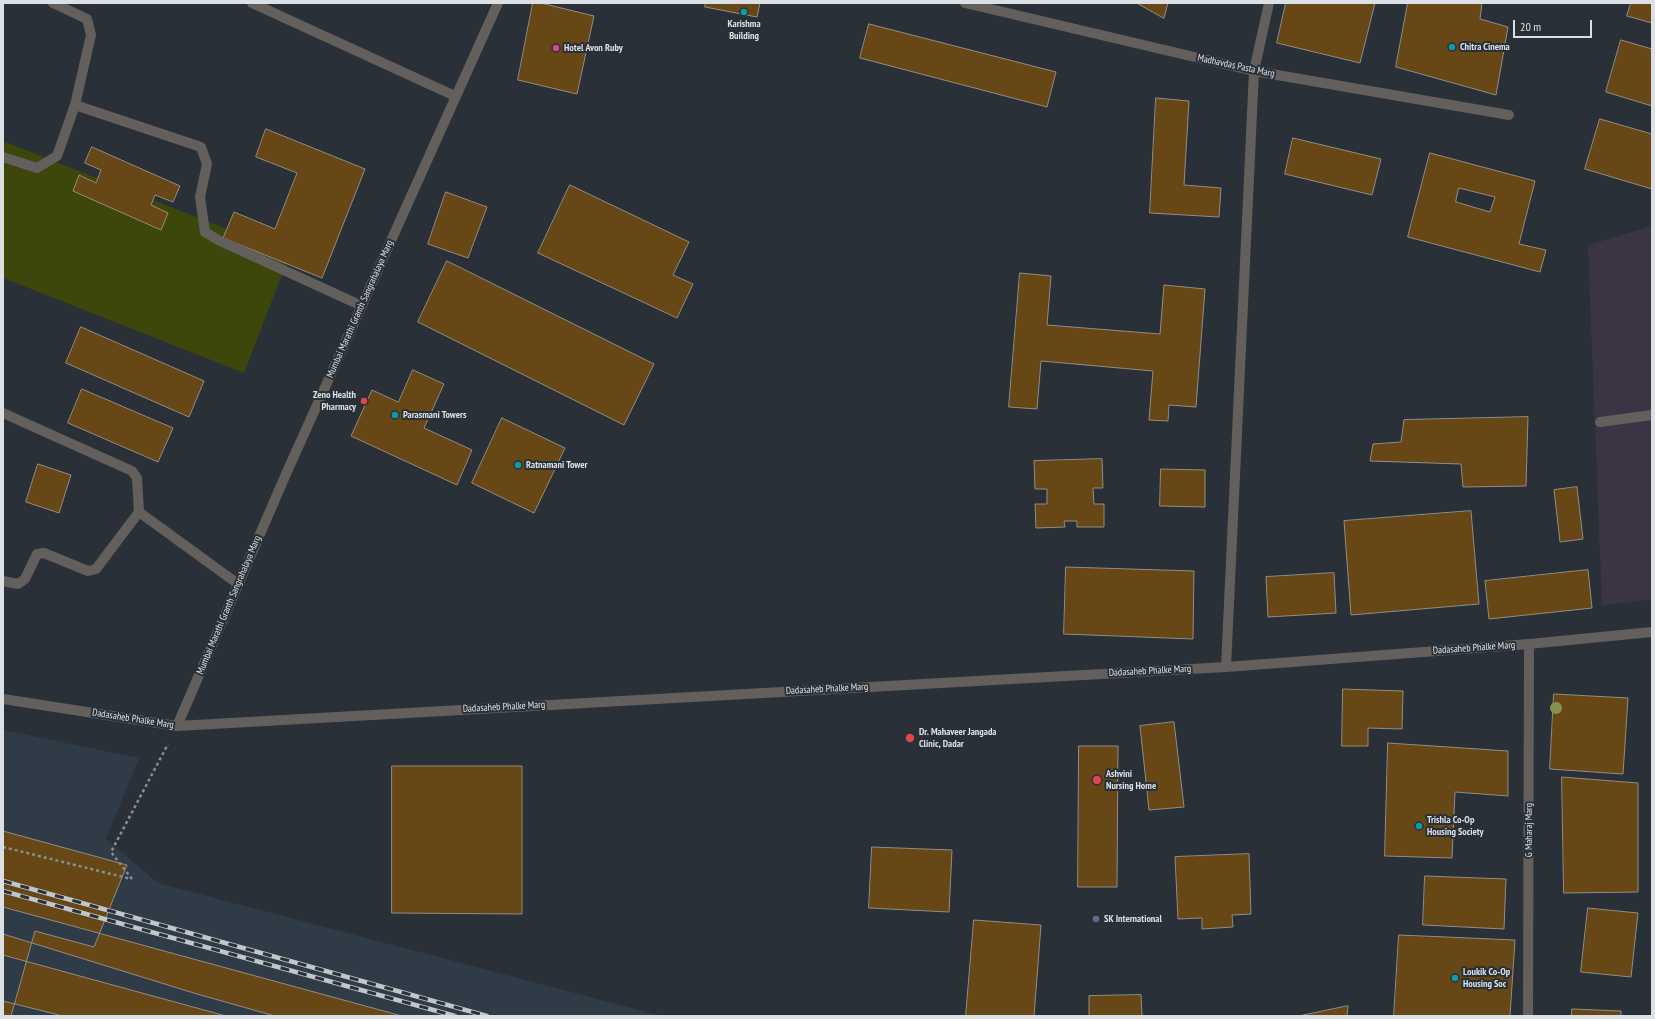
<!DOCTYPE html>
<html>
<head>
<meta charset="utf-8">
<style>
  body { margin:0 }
  #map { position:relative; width:1655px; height:1019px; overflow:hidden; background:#293037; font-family:"PT Sans Narrow",sans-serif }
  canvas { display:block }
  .frame { position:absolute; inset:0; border:4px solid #dbe0e4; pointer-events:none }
  .scale { position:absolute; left:1513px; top:20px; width:79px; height:18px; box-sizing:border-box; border:2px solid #dbe0e4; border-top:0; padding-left:5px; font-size:12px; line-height:14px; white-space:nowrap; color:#dbe0e4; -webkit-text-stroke:3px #293037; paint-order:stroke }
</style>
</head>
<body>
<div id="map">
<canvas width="1655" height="1019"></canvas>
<div class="frame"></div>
<div class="scale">20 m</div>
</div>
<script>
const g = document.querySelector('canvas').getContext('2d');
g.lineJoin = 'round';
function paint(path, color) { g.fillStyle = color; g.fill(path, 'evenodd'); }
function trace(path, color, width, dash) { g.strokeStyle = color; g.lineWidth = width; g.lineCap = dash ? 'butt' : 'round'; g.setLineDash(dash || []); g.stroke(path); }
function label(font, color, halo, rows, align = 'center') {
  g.font = font + ' "PT Sans Narrow",sans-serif'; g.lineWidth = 4; g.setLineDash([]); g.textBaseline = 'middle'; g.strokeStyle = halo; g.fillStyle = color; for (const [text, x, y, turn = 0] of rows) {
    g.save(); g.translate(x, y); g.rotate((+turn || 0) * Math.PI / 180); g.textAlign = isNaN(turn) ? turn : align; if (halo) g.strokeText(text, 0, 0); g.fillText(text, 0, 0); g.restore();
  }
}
const commercial = new Path2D(`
  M1652 226V599L1602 606 1588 245Z`);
const built = new Path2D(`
  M3 730 139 758 106 839 158 883 662 1016H3Z`);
const green = new Path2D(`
  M3 141 290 254 244 373 3 278Z`);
const building = new Path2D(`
  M533 3H541L594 16 577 94 518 80Z
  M706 3H760L757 17 705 7Z
  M1137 3H1168L1164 18Z
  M1286 3H1375L1360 63 1277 43Z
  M1408 3H1482L1480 19 1508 27 1496 95 1396 67Z
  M1631 3H1652V23L1627 16Z
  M869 24 1056 72 1047 107 860 58Z
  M1621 40 1652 49V106L1606 92Z
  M1156 98 1189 101 1184 185 1221 188 1219 217 1150 213Z
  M1600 119 1652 134V189L1585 169Z
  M266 129 365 169 322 278 223 238 234 212 275 229 297 173 256 157Z
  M1293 138 1381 159 1372 195 1285 174Z
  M92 147 180 186 173 202 155 195 151 205 168 213 161 230 73 191 79 175 96 183 101 170 85 163Z
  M1430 153 1535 181 1519 244 1546 250 1540 272 1408 237ZM1459 188 1495 197 1490 212 1456 202Z
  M570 185 689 242 673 275 693 284 677 318 538 253Z
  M446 192 487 207 468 258 428 244Z
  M447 261 654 364 624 425 418 322Z
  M1020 273 1051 276 1047 325 1160 334 1164 285 1205 289 1196 407 1169 405 1168 421 1149 420 1153 371 1041 361 1037 409 1009 407Z
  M81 327 204 381 189 417 66 363Z
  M413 370 444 384 424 428 472 450 457 485 351 436 372 390 398 402Z
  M82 389 173 428 158 462 68 423Z
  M1528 417 1526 486 1463 487 1461 464 1370 461 1373 444 1401 442 1404 420Z
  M502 418 565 448 534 513 472 483Z
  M1102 459 1103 488H1093L1094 504H1104V527H1077V521H1064L1065 527 1036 528 1035 504H1047V489H1035L1034 461Z
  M38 464 71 475 59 513 26 502Z
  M1161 469 1205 470V507L1160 506Z
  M1577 487 1583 539 1560 542 1554 490Z
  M1471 511 1479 604 1351 615 1344 521Z
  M1066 567 1194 571 1193 639 1064 634Z
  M1588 570 1592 608 1489 619 1485 581Z
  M1334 573 1336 613 1268 617 1266 577Z
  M1343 689 1403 691 1402 729 1368 728V746H1342Z
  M1554 694 1628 698 1623 774 1550 769Z
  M1174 722 1184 807 1149 810 1140 726Z
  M1388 743 1508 751V796L1455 792 1452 858 1385 856Z
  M1079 746H1118L1117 887H1078Z
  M392 766H522V914L392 913Z
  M1562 777 1638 783V892L1564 893Z
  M3 831 127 865 94 947 35 931 11 1016H3Z
  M872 847 952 850 949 912 869 908Z
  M1249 854 1251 914 1232 915 1233 927 1202 929V918L1178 919 1175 857Z
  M1425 876 1506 879 1504 929 1423 925Z
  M3 907 402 1016H275L197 994 3 934Z
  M1588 908 1638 913 1631 977 1581 972Z
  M974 920 1041 925 1034 1016H966Z
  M1399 935 1515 940 1510 1016H1394Z
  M3 955 226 1016H63L3 1001Z
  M1141 995 1142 1016H1089V996Z
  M1348 1006 1347 1016H1299Z
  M1572 1009 1621 1011V1016H1572Z`);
const path = new Path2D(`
  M3 847 131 879
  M132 879 111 852 168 744`);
const minor = new Path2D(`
  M252 3 455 96
  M965 3 1254 71 1509 115
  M75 105 201 147 207 164 200 197 205 232 218 240 362 306
  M3 157 37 168 57 156 75 105 91 35 87 19 53 3
  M3 413 132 471 137 478 139 512 96 569 88 571 44 553 37 554 25 579 18 584 3 581
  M1600 422 1652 415
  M139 512 238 584
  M1226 667 1254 71 1269 3
  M3 699 177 726 1226 667 1529 644 1652 632
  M177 726 286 474 498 3
  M1528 1016 1529 644`);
const rail = new Path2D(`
  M3 881 487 1016
  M3 891 455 1016`);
const trees = [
  [1556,708]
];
const markers = [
  [744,12,4,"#0f9aa8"],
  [1452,47,4,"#0f9aa8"],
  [556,48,4,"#d1479c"],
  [364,401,4,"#e0444e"],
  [395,415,4,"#0f9aa8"],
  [518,465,4,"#0f9aa8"],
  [910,738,5,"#e0444e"],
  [1097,780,5,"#e0444e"],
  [1419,826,4,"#0f9aa8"],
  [1096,919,4,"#5c6f8a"],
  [1455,978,4,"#0f9aa8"]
];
const poiNames = [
  ["Karishma",744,24,"center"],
  ["Building",744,36,"center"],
  ["Chitra Cinema",1460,47],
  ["Hotel Avon Ruby",564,48],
  ["Zeno Health",356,395,"right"],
  ["Pharmacy",356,407,"right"],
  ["Parasmani Towers",403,415],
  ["Ratnamani Tower",526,465],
  ["Dr. Mahaveer Jangada",919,732],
  ["Clinic, Dadar",919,744],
  ["Ashvini",1106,774],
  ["Nursing Home",1106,786],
  ["Trishla Co-Op",1427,820],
  ["Housing Society",1427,832],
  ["SK International",1104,919],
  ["Loukik Co-Op",1463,972],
  ["Housing Soc",1463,984]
];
const streetNames = [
  ["Madhavdas Pasta Marg",1236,66,12],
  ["Mumbai Marathi Granth Sangrahalaya Marg",360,309,-66],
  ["Mumbai Marathi Granth Sangrahalaya Marg",229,605,-67],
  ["Dadasaheb Phalke Marg",1474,648,-4],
  ["Dadasaheb Phalke Marg",1150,671,-3],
  ["Dadasaheb Phalke Marg",827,689,-3],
  ["Dadasaheb Phalke Marg",504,707,-3],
  ["Dadasaheb Phalke Marg",133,719,9],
  ["G Maharaj Marg",1529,830,-90]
];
paint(commercial, '#3a3444');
paint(built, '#2f3b46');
paint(green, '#3d460b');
paint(building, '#664715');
trace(building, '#948d84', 1);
trace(path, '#888e94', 2.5, [3, 3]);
trace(minor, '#635f5c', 10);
trace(rail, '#c1c6ca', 4.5);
trace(rail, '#293037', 3, [9]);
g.fillStyle = '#83924e';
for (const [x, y] of trees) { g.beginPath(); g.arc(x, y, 6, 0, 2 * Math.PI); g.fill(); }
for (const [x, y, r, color] of markers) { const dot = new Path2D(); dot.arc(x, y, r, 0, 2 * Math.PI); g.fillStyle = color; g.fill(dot); trace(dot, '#293037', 1.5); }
label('bold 10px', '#dbe0e4', '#293037', poiNames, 'left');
label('10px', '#dbe0e4', '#293037', streetNames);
</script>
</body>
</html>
